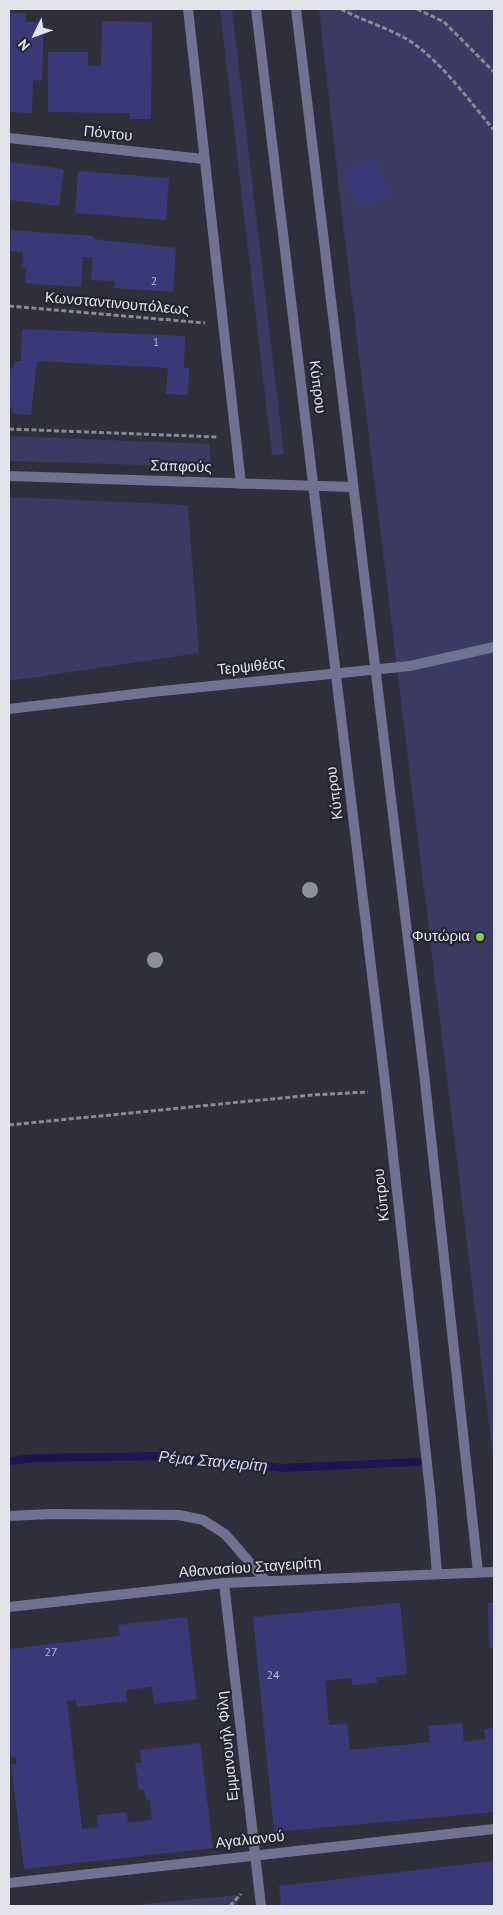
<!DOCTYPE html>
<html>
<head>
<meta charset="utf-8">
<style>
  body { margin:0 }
  #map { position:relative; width:503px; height:1915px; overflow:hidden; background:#2e2f3b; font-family:"PT Sans",sans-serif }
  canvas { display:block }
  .frame { position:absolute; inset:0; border:10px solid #e2e3eb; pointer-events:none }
  .north { position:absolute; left:10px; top:10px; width:50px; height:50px; -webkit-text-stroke:4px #242531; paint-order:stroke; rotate:228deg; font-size:14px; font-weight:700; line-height:20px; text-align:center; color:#e2e3eb }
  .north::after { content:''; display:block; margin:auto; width:18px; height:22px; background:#e2e3eb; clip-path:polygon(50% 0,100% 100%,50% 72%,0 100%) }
</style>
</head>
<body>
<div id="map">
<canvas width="503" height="1915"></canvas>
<div class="frame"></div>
<div class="north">N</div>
</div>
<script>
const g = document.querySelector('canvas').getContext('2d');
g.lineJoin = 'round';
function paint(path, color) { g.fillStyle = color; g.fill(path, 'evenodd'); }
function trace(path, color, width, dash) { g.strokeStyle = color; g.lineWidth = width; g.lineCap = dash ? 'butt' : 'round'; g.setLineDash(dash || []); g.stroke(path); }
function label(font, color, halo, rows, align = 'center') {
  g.font = font + ' "PT Sans",sans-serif'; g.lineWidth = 4.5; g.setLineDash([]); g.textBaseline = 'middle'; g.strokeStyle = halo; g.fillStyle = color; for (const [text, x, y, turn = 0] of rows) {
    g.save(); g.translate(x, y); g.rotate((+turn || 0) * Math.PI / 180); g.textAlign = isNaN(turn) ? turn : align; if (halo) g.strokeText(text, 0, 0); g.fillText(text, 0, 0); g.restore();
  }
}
const green = new Path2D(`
  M220 9H232L284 455H272Z
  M319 9H494V1465L343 224Z
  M9 436 209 444 211 467 9 461Z
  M9 497 188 505 199 653 9 681Z
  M236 1895 238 1906H124Z`);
const stream = new Path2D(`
  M9 1461 36 1458 160 1456 282 1468 418 1462`);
const building = new Path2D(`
  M9 13H26V22H44L42 81 33 80 32 113 9 112Z
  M102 21 152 22 151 119H130V113L48 112V52H88V66H101Z
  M375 159 391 196 360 209 344 172Z
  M9 162 64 169 59 206 9 200Z
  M78 171 169 178 166 220 75 213Z
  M11 230 94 236V239L176 248 173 292 114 288 115 281 91 280 93 257H83L81 287 25 283 26 268H22L23 252 10 251Z
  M22 329 185 336 184 368H189L188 395 166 394 168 368 37 361 31 415 13 414 12 407H9V368L13 369 15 361H21Z
  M400 1603 407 1674 376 1677 377 1683 352 1685 351 1678 325 1681 329 1725 347 1724 350 1750 430 1742 428 1726 462 1723 464 1742 485 1739 484 1729 494 1728V1812L274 1832 253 1617Z
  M488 1603H494V1648H489Z
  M187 1617 197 1699 154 1704 152 1687 126 1690 127 1701 77 1707 76 1700 67 1701 82 1829 98 1827 97 1815 127 1812 128 1823 152 1820 150 1800H146L144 1789 139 1790 135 1763H141L140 1750 200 1743 213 1848 24 1869 11 1765 16 1764V1757L11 1758 9 1742V1649L120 1636 118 1625Z
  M494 1861V1906H281L279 1886Z`);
const path = new Path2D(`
  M341 9C363 21 389 28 410 41 444 64 468 100 494 130
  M417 9 444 22 494 72
  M9 306 205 323
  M9 429 218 437
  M9 1125 312 1095 368 1092
  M230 1906 241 1894`);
const service = new Path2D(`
  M9 1516 51 1514 179 1515 203 1520 225 1534 266 1581`);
const minor = new Path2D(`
  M188 9 241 484
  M9 138 204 159
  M9 476 352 487
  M9 709 152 692 410 666 494 647
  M224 1583 261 1906
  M9 1883 494 1829`);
const tertiary = new Path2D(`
  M256 9 386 1091 431 1500 437 1574
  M296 9 424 1073 478 1572
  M9 1607 224 1583 494 1572`);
const trees = [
  [310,890],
  [155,960]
];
const markers = [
  [480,937,5,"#8bce47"]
];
const numberNames = [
  ["2",154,282],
  ["1",156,343],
  ["27",51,1653],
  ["24",273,1676]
];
const streetNames = [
  ["Πόντου",108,134,6],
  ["Κωνσταντινουπόλεως",117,304,5],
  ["Κύπρου",317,387,83],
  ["Σαπφούς",181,467,2],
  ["Τερψιθέας",251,667,-6],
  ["Κύπρου",335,793,-97],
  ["Κύπρου",382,1195,-96],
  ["Αθανασίου Σταγειρίτη",250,1568,-4],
  ["Εμμανουήλ Φίλη",228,1746,-96],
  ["Αγαλιανού",250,1840,-6]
];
const poiNames = [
  ["Φυτώρια",470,937]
];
const waterNames = [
  ["Ρέμα Σταγειρίτη",213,1462,5]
];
paint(green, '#3a3a62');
trace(stream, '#1d1451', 8);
paint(building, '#3b3878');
trace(path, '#898a94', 3, [5, 2.5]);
trace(service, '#707291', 10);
trace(minor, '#707291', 10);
trace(tertiary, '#707291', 10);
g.fillStyle = '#8d8e9e';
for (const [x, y] of trees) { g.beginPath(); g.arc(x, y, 8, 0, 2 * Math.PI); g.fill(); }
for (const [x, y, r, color] of markers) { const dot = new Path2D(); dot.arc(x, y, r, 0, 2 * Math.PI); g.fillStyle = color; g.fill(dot); trace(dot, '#242531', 2); }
label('12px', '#b8b8ce', null, numberNames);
label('15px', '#e2e3eb', '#242531', streetNames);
label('15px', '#e2e3eb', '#242531', poiNames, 'right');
label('italic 16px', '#d1d4fb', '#242531', waterNames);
</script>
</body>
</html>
